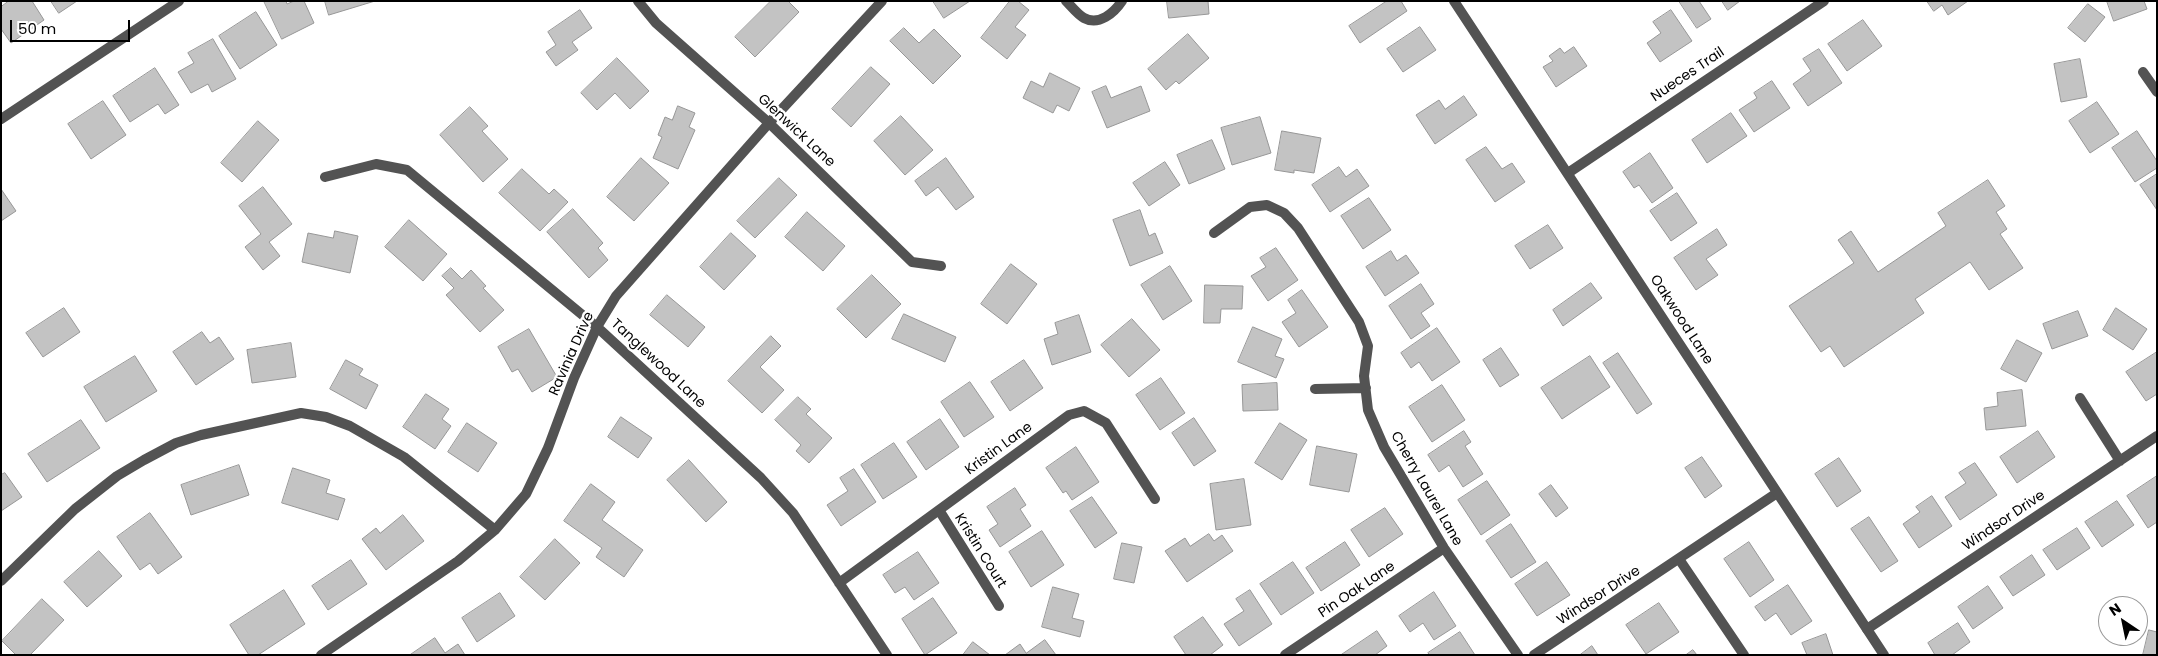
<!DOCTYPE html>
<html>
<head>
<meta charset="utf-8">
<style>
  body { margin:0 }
  #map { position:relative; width:2158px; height:656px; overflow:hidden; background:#fff; font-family:Poppins,sans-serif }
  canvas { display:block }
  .frame { position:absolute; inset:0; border:2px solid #000; pointer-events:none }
  .north { position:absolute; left:2098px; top:596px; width:50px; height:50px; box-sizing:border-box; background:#fff; border:1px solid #999; border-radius:50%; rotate:326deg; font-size:14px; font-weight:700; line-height:20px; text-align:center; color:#000 }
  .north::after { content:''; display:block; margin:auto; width:18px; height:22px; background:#000; clip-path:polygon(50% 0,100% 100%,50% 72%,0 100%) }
  .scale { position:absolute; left:10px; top:20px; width:120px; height:22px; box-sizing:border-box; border:2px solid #000; border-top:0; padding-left:6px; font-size:15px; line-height:18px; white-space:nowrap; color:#000; -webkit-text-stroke:4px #fff; paint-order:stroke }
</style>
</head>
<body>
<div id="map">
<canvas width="2158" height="656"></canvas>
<div class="frame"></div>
<div class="north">N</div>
<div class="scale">50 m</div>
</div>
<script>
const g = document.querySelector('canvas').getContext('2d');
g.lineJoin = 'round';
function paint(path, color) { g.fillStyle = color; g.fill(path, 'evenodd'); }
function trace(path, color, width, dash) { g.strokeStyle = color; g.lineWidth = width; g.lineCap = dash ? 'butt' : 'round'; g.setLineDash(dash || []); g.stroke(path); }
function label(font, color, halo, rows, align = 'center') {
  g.font = font + ' Poppins,sans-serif'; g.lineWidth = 5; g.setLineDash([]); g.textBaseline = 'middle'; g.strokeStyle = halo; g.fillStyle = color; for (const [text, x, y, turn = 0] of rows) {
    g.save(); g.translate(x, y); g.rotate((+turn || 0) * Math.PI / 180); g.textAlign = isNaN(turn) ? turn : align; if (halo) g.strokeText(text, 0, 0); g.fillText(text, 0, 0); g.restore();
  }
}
const building = new Path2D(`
  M9 1H32L44 20 11 43 1 29V7Z
  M51 1H77L59 13Z
  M264 1H286L287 4 294 1H304L314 23 282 39Z
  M325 1H375L329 15Z
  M771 1H788L799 12 755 57 735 37Z
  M933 1H970L944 18Z
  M1010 1H1018L1029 10 1015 27 1026 35 1007 59 981 38Z
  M1167 1H1208L1209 14 1169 18Z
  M1387 1H1401L1407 11 1360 43 1349 26Z
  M1679 1H1699L1711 19 1697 28Z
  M1722 1H1740L1728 10Z
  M1927 1H1968L1948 15 1942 5 1934 11Z
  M2107 1H2144L2147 9 2114 21Z
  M2088 4 2105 17 2085 42 2068 28Z
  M580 10 592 28 572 42 578 50 556 66 546 52 556 45 548 32Z
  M1671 10 1692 41 1660 62 1647 43 1661 33 1653 22Z
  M256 12 277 45 240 69 219 36Z
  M1863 20 1882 46 1847 71 1828 44Z
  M1420 27 1436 50 1403 72 1387 49Z
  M904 28 919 43 934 29 961 56 933 84 890 41Z
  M1188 34 1209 58 1179 84 1176 81 1166 90 1148 69Z
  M213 39 236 79 212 92 208 84 191 93 178 72 194 63 188 53Z
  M1574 47 1587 66 1556 87 1543 67 1553 61 1549 56 1560 48 1564 53Z
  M1819 49 1842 83 1808 106 1793 84 1811 71 1803 59Z
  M617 58 649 91 630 109 615 93 597 110 581 93Z
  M2080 59 2087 97 2061 102 2054 64Z
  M871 67 890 84 851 127 832 109Z
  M155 68 179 105 165 114 158 104 130 122 113 96Z
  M1050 73 1080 88 1069 111 1057 105 1053 113 1023 98 1031 81 1043 87Z
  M1772 81 1790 108 1754 132 1739 110 1757 98 1754 93Z
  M1106 86 1111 98 1141 86 1150 111 1107 128 1092 92Z
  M1464 96 1477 115 1435 144 1416 115 1439 100 1445 109Z
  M103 101 126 135 91 159 68 124Z
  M2097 102 2119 134 2090 153 2069 121Z
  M678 106 695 113 689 127 695 130 678 169 653 158 662 137 658 135 665 117 672 120Z
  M470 107 488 126 482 131 508 159 483 182 440 135Z
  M1731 113 1747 136 1707 163 1692 140Z
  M901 116 933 150 905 175 874 141Z
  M1260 117 1271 153 1232 165 1221 128Z
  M258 121 279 140 242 182 221 163Z
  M1282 131 1321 138 1314 173 1294 170V173L1275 170Z
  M2137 131 2157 161V168L2135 182 2112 148Z
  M1212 140 1225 169 1189 184 1177 155Z
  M1486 147 1502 169 1512 163 1525 182 1495 202 1466 160Z
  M1650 153 1673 188 1652 203 1639 185 1634 188 1623 172Z
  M641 158 669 183 634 221 607 197Z
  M946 158 974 197 956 210 938 187 926 196 915 181Z
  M1165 162 1180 185 1149 206 1133 183Z
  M1339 167 1346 177 1357 169 1369 186 1330 212 1312 185Z
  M522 169 549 194 554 189 568 202 540 231 499 193Z
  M2157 174V210L2140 185Z
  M779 178 797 195 755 238 737 221Z
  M1988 180 2005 206 1996 212 2007 229 2000 234 2023 268 1989 290 1970 262 1915 299 1924 313 1844 367 1830 346 1821 352 1789 306 1854 263 1838 240 1851 231 1878 272 1946 226 1938 213Z
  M263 187 292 224 269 242 280 256 263 270 245 247 261 234 239 206Z
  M1 189 16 211 1 221Z
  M1677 193 1697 223 1671 241 1650 211Z
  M1369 198 1391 230 1363 249 1341 216Z
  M573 209 603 243 598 248 608 260 589 278 547 232Z
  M1140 210 1149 236 1155 233 1163 253 1130 266 1113 220Z
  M807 212 845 246 823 271 785 237Z
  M409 220 447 254 423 281 385 247Z
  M1548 225 1563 248 1530 269 1515 246Z
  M1717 229 1727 245 1706 259 1718 275 1696 290 1674 258Z
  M335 231 358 236 350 273 302 262 308 233 333 238Z
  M731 233 756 256 724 290 700 267Z
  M1276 248 1298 280 1268 301 1251 276 1266 267 1260 258Z
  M1391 251 1397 261 1406 255 1419 273 1385 296 1366 267Z
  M1011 264 1037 284 1007 324 981 304Z
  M1170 266 1192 301 1163 320 1141 285Z
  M451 268 462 279 471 270 486 286 483 288 504 310 480 332 446 295 454 288 442 276Z
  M872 275 901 304 866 338 837 309Z
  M1591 283 1602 298 1563 326 1553 310Z
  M1421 284 1434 304 1421 313 1430 326 1411 339 1389 306Z
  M1205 285 1243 286 1242 309H1221L1220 323H1204Z
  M1302 290 1328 327 1299 347 1282 322 1296 313 1288 300Z
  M667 295 705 327 688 347 650 315Z
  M64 308 80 332 43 357 26 333Z
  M2116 308 2147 329 2133 350 2103 330Z
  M2078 311 2088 336 2052 349 2043 324Z
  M904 314 956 337 945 362 892 339Z
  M1079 315 1091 352 1052 365 1044 339 1058 334 1055 323Z
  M1132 319 1160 350 1129 377 1101 345Z
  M1253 327 1282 339 1275 356 1284 359 1276 378 1238 362Z
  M1437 328 1460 362 1432 381 1419 362 1411 368 1401 353Z
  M529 329 557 377 532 392 518 369 512 372 498 347Z
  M202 332 210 343 219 337 234 359 196 385 173 352Z
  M771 336 781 346 760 367 784 390 762 413 728 381Z
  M2017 340 2042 353 2026 382 2001 369Z
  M291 343 296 377 252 383 247 350Z
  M1501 348 1519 375 1500 387 1483 360Z
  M2157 352V394L2146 401 2126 372Z
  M1618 353 1652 404 1637 414 1603 363Z
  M135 356 157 391 106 422 84 387Z
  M1590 356 1610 387 1562 419 1541 388Z
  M346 360 363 369 359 375 378 385 366 409 330 389Z
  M1024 360 1043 388 1010 411 991 382Z
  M1161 378 1185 413 1160 430 1136 395Z
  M970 382 994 417 964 437 941 402Z
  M1277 383 1278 410 1243 411 1242 385Z
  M1442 385 1465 420 1432 442 1409 407Z
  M2022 390 2026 426 1986 430 1984 408 1998 406 1997 393Z
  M426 394 449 409 442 419 451 426 435 449 403 427Z
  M798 397 811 409 806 414 832 438 809 463 796 451 801 445 775 420Z
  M621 417 652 438 638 458 608 437Z
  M1194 418 1216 451 1194 466 1172 433Z
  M940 419 959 447 926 470 907 442Z
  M81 420 100 448 47 482 28 454Z
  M467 423 497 443 478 472 448 452Z
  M1280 423 1307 440 1282 480 1255 463Z
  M1464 431 1471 442 1465 446 1483 474 1463 487 1449 465 1439 472 1428 455Z
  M2038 431 2055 457 2017 483 2000 457Z
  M894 443 917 477 883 499 861 465Z
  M1317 446 1357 454 1349 492 1310 485Z
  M1076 447 1099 482 1072 500 1066 491 1063 493 1046 468Z
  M1702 457 1722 486 1705 498 1685 468Z
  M1839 458 1861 491 1837 507 1815 474Z
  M689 460 727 502 706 522 667 480Z
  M1975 463 1997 495 1960 520 1945 497 1966 483 1959 473Z
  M239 465 249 495 191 515 181 485Z
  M293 468 330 480 326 493 345 499 338 520 282 503Z
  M854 469 876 502 841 526 827 505 848 491 840 478Z
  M5 473 22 497 1 511V475Z
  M2157 476V522L2148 528 2127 496Z
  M1244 479 1251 525 1216 530 1210 484Z
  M1487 481 1510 515 1481 535 1458 500Z
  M591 484 615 502 602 520 643 550 624 577 596 557 602 548 564 521Z
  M1551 485 1568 508 1556 517 1539 494Z
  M1015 488 1026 505 1020 509 1031 526 1000 547 989 530 998 524 987 507Z
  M1932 496 1952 526 1919 548 1903 524 1920 512 1916 507Z
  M1092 497 1117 533 1095 548 1070 511Z
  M2117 501 2134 525 2102 547 2085 522Z
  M1385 508 1403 534 1369 557 1351 530Z
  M150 513 182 557 158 574 150 563 140 570 117 537Z
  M403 515 424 541 386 570 362 539 376 528 380 533Z
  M1869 517 1898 561 1881 572 1851 529Z
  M1511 524 1536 562 1511 578 1486 541Z
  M2077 528 2090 548 2057 570 2043 550Z
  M1042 531 1064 565 1031 587 1009 552Z
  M1209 534 1214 541 1222 535 1233 551 1187 582 1165 551 1185 538 1190 546Z
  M555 539 580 563 545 600 520 577Z
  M1345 542 1360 565 1321 591 1306 568Z
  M1749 542 1774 580 1750 597 1724 559Z
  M1122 543 1142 547 1134 583 1114 579Z
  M99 551 122 576 87 607 64 582Z
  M918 552 939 583 914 600 905 587 895 593 883 575Z
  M2032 555 2045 575 2013 596 2000 577Z
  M351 560 367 584 328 610 312 586Z
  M1293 562 1314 593 1281 615 1260 584Z
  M1547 562 1570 595 1537 616 1515 584Z
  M1788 585 1812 621 1791 635 1776 613 1765 621 1755 607Z
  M1988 586 2003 608 1973 629 1958 607Z
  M1053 587 1079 594 1072 618 1084 621 1080 637 1042 627Z
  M284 590 305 624 258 655H249L230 625Z
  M1250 590 1272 624 1239 646 1224 624 1244 611 1236 599Z
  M1434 592 1456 626 1434 640 1423 623 1410 632 1399 616Z
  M500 593 515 616 477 642 462 618Z
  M933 598 957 633 925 655 902 619Z
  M42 599 64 620 30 655H16L2 641Z
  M1659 603 1679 632 1646 654 1626 625Z
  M1203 617 1223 645 1210 655H1186L1174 637Z
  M1958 623 1970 642 1952 655H1935L1928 643Z
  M2149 630 2157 632V655H2143Z
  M1377 631 1387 646 1375 655H1341Z
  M1460 632 1475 655H1430L1428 653Z
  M1826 634 1833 655H1807L1802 643Z
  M435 638 445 653 458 644 465 655H410Z
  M1045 640 1056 655H1005L1020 644 1026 653Z
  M973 642 990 655H963Z
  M1592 646 1598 655H1580Z
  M1693 650 1697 655H1686Z`);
const minor = new Path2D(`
  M638 1 656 23 769 123 912 262 941 266
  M1066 1C1071 6 1078 15 1084 18 1099 26 1114 13 1122 1
  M2143 72 2157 92
  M1568 173 1824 1
  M325 177 376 164 407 170 597 327 761 478 793 513 887 655
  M1214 233 1250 207 1267 205 1284 213 1298 228 1359 322 1368 346 1364 376 1368 410 1384 447 1444 548 1518 655
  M1315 389 1366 388
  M2080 398 2120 461
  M939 510 999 606
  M1679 559 1744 655
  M1 581 75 509 117 476 144 460 176 443 201 435 301 413 326 417 350 426 404 457 495 530
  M839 583 1069 415 1084 411 1106 423 1155 499
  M1867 629 2157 436
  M321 655 458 561 495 530 526 494 548 448 574 378 597 327 616 296 769 123 882 1
  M1285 655 1444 548
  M1534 655 1777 493`);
const tertiary = new Path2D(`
  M1454 1 1884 655
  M1 119 179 1`);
const streetNames = [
  ["Nueces Trail",1688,75,-34],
  ["Glenwick Lane",796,131,43],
  ["Oakwood Lane",1681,320,57],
  ["Ravinia Drive",572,354,-66],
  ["Tanglewood Lane",658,364,43],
  ["Kristin Lane",999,449,-36],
  ["Cherry Laurel Lane",1426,489,60],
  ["Windsor Drive",2004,521,-34],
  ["Kristin Court",980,551,58],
  ["Pin Oak Lane",1357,590,-34],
  ["Windsor Drive",1599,596,-33]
];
paint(building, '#c3c3c3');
trace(building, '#979797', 1);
trace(minor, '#535353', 10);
trace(tertiary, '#535353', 10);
label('14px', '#000', '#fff', streetNames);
</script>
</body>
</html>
